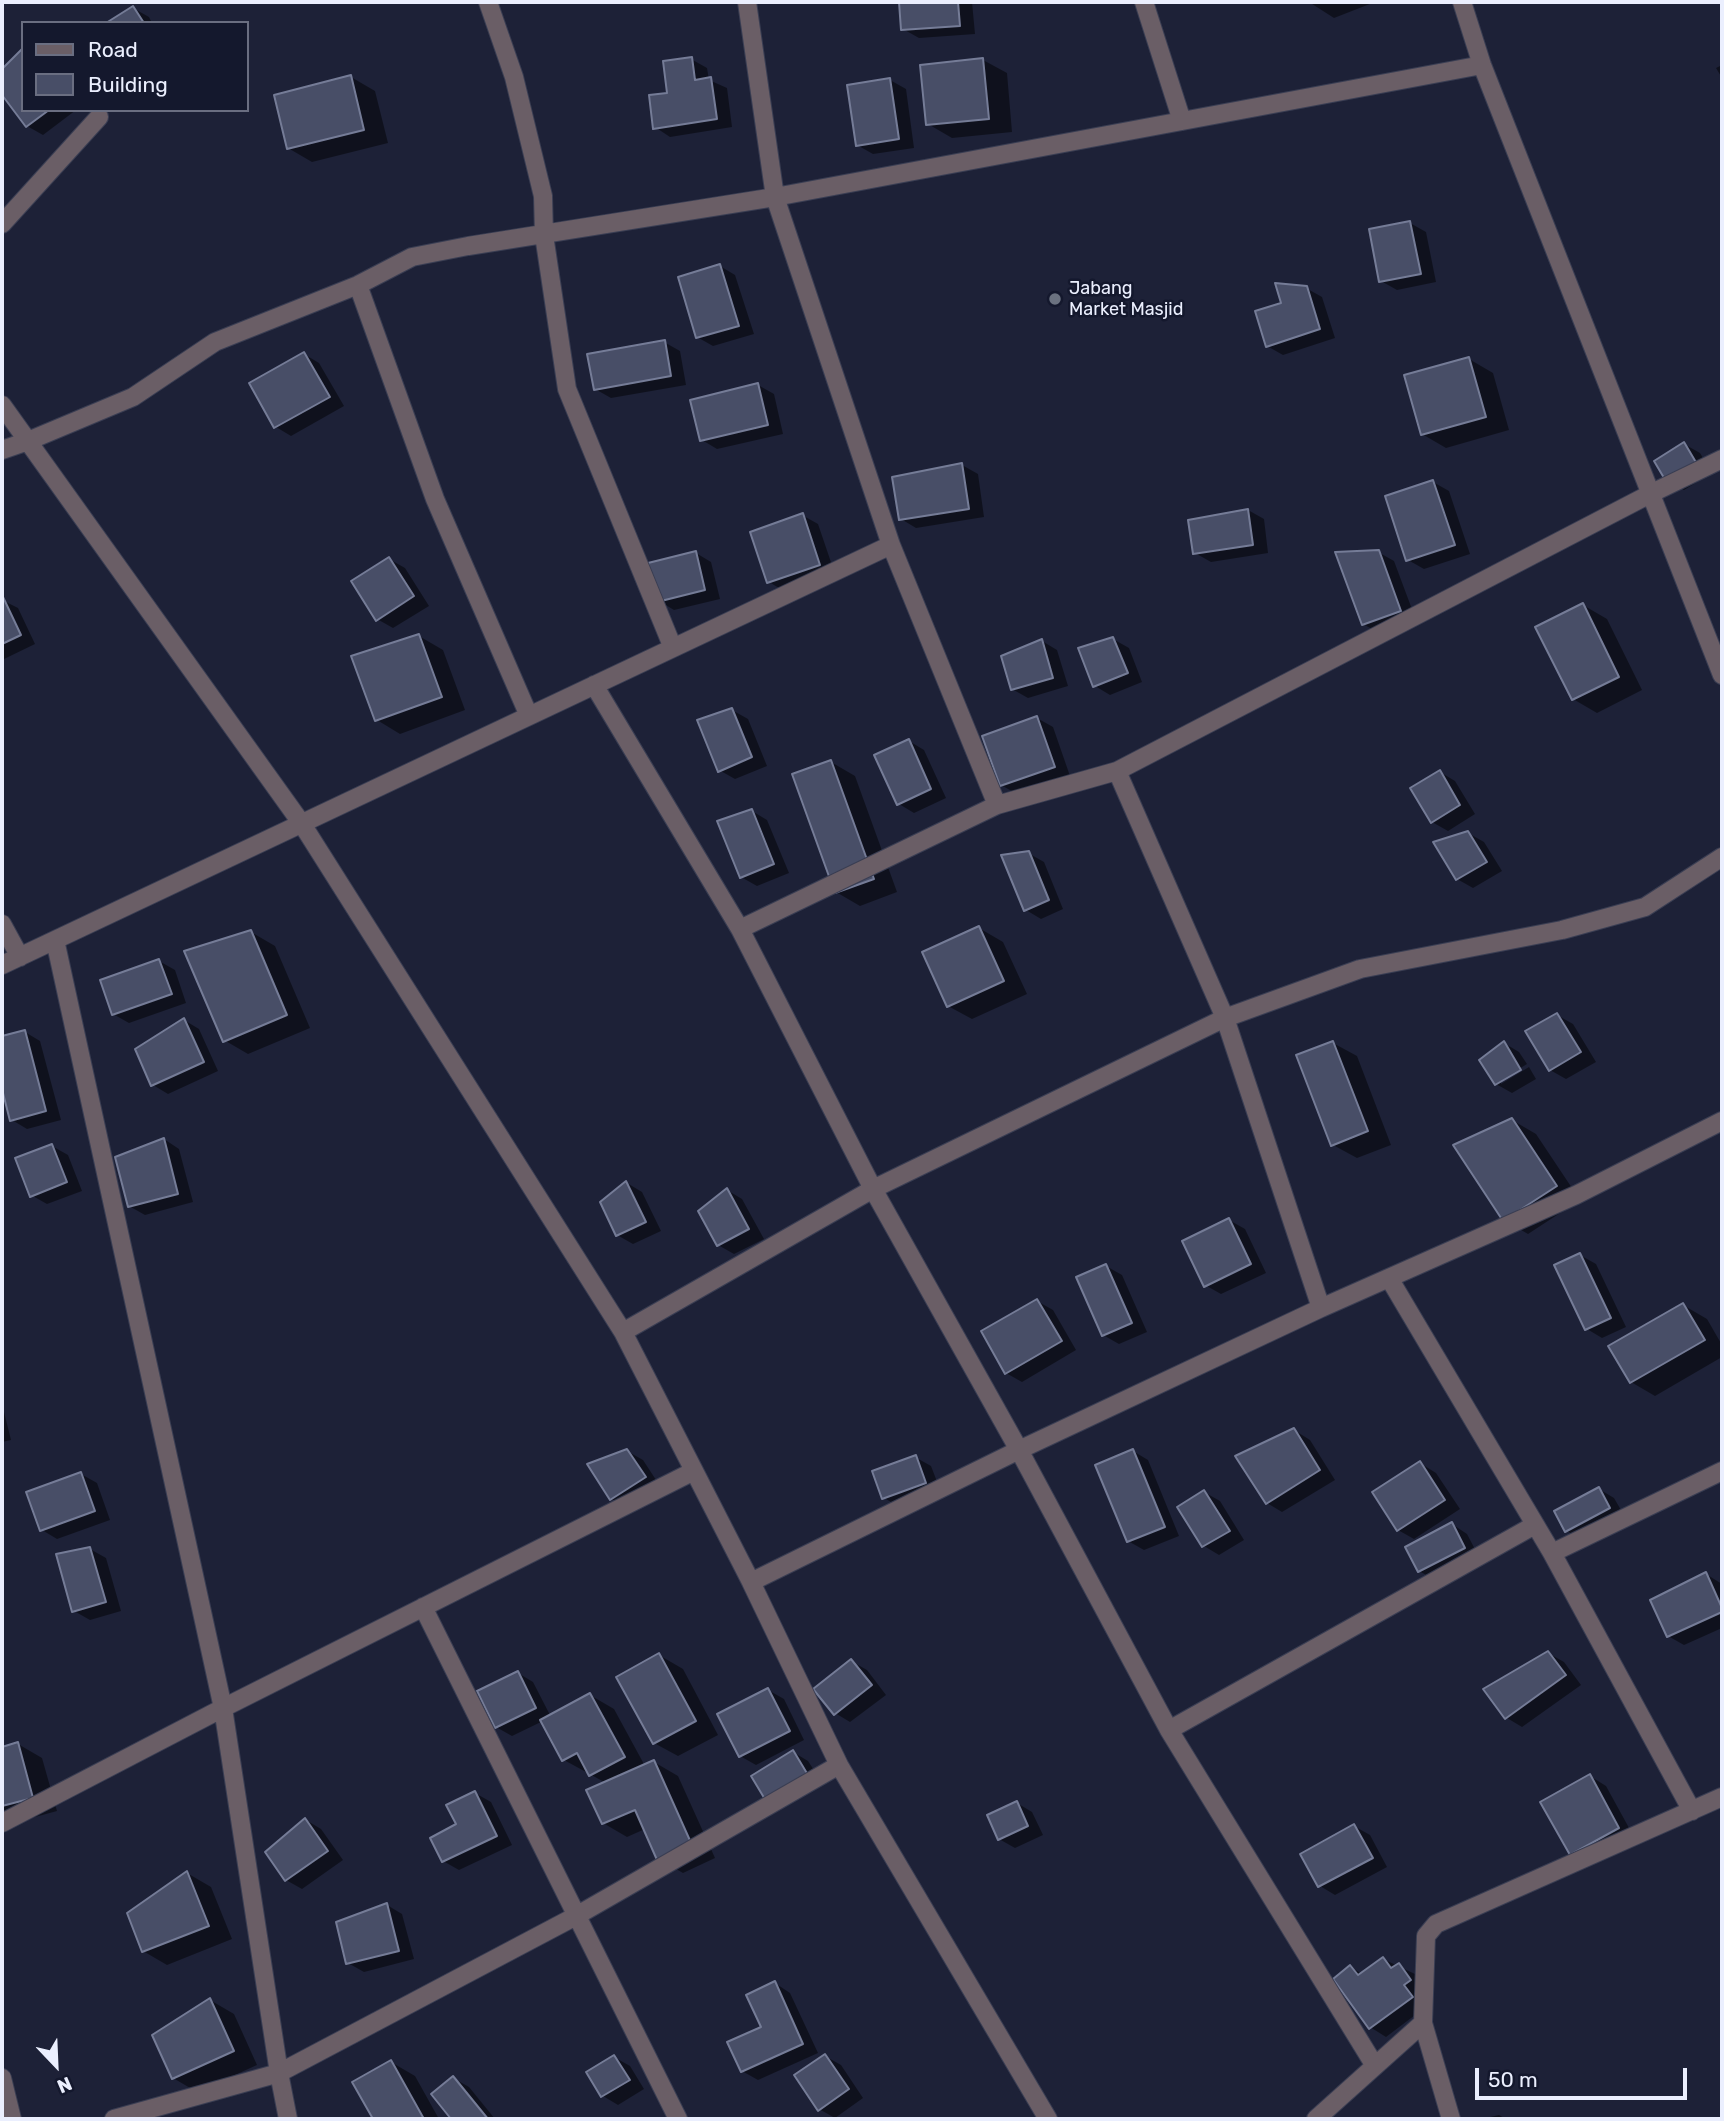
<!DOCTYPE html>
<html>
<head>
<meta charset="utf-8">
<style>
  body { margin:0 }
  #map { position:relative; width:1724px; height:2121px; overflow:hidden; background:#1d2137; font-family:Rubik,sans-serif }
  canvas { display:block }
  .frame { position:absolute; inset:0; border:4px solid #ebeffe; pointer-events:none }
  .legend { position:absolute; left:21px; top:21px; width:228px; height:91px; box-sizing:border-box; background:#14182d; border:2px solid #6a6e81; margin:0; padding:9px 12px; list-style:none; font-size:21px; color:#ebeffe }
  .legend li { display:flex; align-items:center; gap:14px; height:35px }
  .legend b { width:35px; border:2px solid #6a6e81 }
  .north { position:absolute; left:21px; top:2030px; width:70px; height:70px; -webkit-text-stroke:5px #14182d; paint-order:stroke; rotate:157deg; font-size:19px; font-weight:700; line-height:28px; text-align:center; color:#ebeffe }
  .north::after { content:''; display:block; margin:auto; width:24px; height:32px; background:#ebeffe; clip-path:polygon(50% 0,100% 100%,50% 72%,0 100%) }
  .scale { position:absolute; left:1475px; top:2068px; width:212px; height:32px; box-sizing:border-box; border:4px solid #ebeffe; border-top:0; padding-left:9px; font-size:21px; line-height:24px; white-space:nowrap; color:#ebeffe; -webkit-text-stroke:5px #14182d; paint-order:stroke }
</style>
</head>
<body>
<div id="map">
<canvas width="1724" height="2121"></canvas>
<div class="frame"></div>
<ul class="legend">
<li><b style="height:9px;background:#6a5e66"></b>Road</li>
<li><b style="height:19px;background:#484e67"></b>Building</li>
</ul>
<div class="north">N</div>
<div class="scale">50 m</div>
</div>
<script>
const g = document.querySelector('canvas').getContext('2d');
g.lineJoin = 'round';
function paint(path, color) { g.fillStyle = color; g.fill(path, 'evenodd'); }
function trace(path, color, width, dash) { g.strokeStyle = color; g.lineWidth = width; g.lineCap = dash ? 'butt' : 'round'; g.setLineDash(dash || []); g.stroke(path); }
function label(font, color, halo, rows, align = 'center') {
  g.font = font + ' Rubik,sans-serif'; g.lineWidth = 5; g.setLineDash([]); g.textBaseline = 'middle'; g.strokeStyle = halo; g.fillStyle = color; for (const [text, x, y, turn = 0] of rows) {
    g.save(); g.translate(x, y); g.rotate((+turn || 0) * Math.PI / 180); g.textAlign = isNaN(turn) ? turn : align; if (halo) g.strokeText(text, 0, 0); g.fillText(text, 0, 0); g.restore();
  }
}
const shadow = new Path2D(`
  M901 2H972L975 34 919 38 903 29Z
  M1309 2H1375L1334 18Z
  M133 8 149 17 152 23H110Z
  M23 50V110H76L43 135 27 126 2 92V71Z
  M691 59 707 68 709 80 727 88 732 127 670 137 655 127 669 94Z
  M983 60 1007 73 1012 132 952 138 928 124Z
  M1722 65V78L1716 68Z
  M351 77 375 91 388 143 312 162 288 148Z
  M890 80 906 89 914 148 873 154 857 145Z
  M1410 223 1426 232 1436 282 1397 290 1381 281Z
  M720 266 735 275 754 334 713 346 697 337Z
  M1306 288 1322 297 1335 338 1283 355 1267 346 1283 304Z
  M664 342 680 351 686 385 611 398 595 389Z
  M304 354 319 363 344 406 291 436 276 427 251 384Z
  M1469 359 1493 373 1509 430 1446 448 1422 434Z
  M758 385 774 394 783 434 717 449 702 440Z
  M1684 444 1700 453 1712 473 1684 490 1668 481Z
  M962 465 978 474 984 517 916 528 901 519Z
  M1433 482 1449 491 1470 554 1424 569 1408 560Z
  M1248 510 1264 519 1268 553 1211 562 1195 553Z
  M802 515 818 524 835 574 784 591 769 582Z
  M1378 552 1394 561 1416 620 1379 633 1363 624Z
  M696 553 711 562 720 599 674 610 659 601Z
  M389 559 405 568 429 606 393 628 377 619Z
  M2 600 18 608 35 644 2 660Z
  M1583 605 1607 619 1642 690 1597 713 1573 699Z
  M419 636 443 650 465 710 400 734 377 720Z
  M1113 639 1129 648 1142 682 1110 695 1095 686Z
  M1042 641 1057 650 1068 686 1028 698 1012 689Z
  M732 710 748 719 767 766 735 779 719 770Z
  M1037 718 1053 727 1070 776 1017 794 1001 785Z
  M909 741 924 750 946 798 914 813 899 804Z
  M831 762 855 776 897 892 860 906 836 892Z
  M1440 772 1455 781 1475 814 1448 831 1432 822Z
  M752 811 767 820 789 873 757 886 741 877Z
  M1468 833 1484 842 1502 871 1473 888 1457 879Z
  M1028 853 1044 862 1063 909 1041 919 1026 910Z
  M979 928 1003 942 1027 994 972 1019 948 1006Z
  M251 932 275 946 310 1028 248 1054 224 1040Z
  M159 961 175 970 186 1003 129 1023 113 1014Z
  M1557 1015 1573 1024 1596 1062 1566 1079 1550 1070Z
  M184 1020 199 1029 218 1071 168 1094 153 1085Z
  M25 1032 40 1041 61 1120 27 1129 12 1120 2 1083V1038Z
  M1333 1043 1357 1056 1391 1145 1357 1158 1333 1145Z
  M1504 1043 1519 1052 1527 1064 1501 1080V1084L1529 1067 1536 1079 1512 1093 1496 1084Z
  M1512 1120 1536 1134 1580 1200 1528 1234 1504 1220Z
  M164 1139 179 1149 193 1202 145 1215 129 1206Z
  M52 1146 68 1155 82 1191 47 1204 31 1195Z
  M627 1183 642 1192 661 1231 633 1244 617 1235Z
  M727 1190 742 1199 764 1239 734 1254 718 1245 700 1211Z
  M1229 1220 1245 1229 1266 1273 1221 1294 1205 1285Z
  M1580 1255 1596 1264 1626 1327 1602 1338 1587 1329Z
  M1106 1266 1122 1275 1147 1332 1119 1344 1103 1335Z
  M1037 1301 1053 1310 1076 1350 1022 1382 1006 1373Z
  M1683 1305 1707 1319 1722 1345V1357L1655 1396 1631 1382Z
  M2 1404 11 1440 2 1442Z
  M1294 1430 1310 1440 1335 1480 1282 1512 1267 1503Z
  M627 1451 643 1460 660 1486 627 1508 612 1499Z
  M1133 1451 1148 1460 1179 1536 1144 1550 1128 1541Z
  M915 1457 931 1466 941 1492 900 1507 884 1498Z
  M1420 1463 1436 1473 1460 1509 1414 1539 1398 1530Z
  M81 1474 97 1483 110 1520 57 1539 42 1530Z
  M1599 1489 1614 1498 1625 1517 1582 1540 1567 1531Z
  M1204 1492 1220 1501 1244 1540 1219 1555 1204 1546Z
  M1452 1524 1467 1534 1479 1557 1435 1580 1419 1571Z
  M90 1549 106 1558 121 1611 90 1620 74 1611Z
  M1706 1574 1722 1584V1628L1684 1645 1668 1636Z
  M1548 1653 1564 1662 1581 1685 1522 1727 1507 1718 1486 1689Z
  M659 1655 683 1669 718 1735 678 1756 654 1743Z
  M851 1661 867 1670 886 1695 850 1722 835 1713Z
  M518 1673 533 1682 551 1717 590 1695 614 1709 645 1766 654 1762 678 1776 715 1858 683 1873 659 1859 645 1829 627 1837 603 1823 606 1783 564 1760 543 1721 512 1736 496 1727Z
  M768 1690 784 1699 804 1740 756 1765 740 1756Z
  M18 1744 42 1758 57 1811 2 1826V1749Z
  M793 1752 808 1761 823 1784 783 1808 768 1799Z
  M1590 1776 1606 1786 1634 1837 1587 1863 1571 1854Z
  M475 1793 491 1802 512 1845 459 1870 443 1861Z
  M1017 1803 1032 1812 1043 1835 1015 1848 999 1839Z
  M306 1820 321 1829 343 1860 302 1889 286 1880Z
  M1354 1826 1370 1835 1387 1867 1335 1895 1320 1886Z
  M187 1873 211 1887 232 1939 167 1965 143 1951Z
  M387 1905 402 1914 414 1959 364 1972 348 1963Z
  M1383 1959 1415 1974 1426 1989 1427 2006 1386 2037 1370 2027 1351 1967 1362 1974Z
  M775 1983 790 1993 818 2053 758 2080 742 2071 763 2028Z
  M210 2000 234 2014 257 2065 197 2092 173 2078Z
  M825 2056 841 2065 863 2098 835 2118 819 2109Z
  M614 2057 630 2066 644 2089 618 2105 603 2096Z
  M391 2062 415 2076 439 2119H375L354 2083Z
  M453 2078 469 2087 495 2119H453L433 2095Z
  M1499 2115 1506 2119H1482Z`);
const building = new Path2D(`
  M899 2H958L960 26 901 30Z
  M133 6 144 23H106Z
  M23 48V110H49L26 127 2 95V69Z
  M692 57 695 80 711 77 717 119 653 129 649 95 667 93 663 61Z
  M983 58 989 119 926 125 920 65Z
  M351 75 364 130 287 149 274 95Z
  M890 78 899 139 856 146 847 85Z
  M1410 221 1421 274 1379 282 1369 229Z
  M720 264 739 326 696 338 678 277Z
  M1275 283 1307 286 1320 329 1266 347 1255 311 1281 303Z
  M665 340 671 376 594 390 587 354Z
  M304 352 330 397 274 428 249 383Z
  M1469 357 1486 417 1421 435 1404 375Z
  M758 383 768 425 700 441 690 400Z
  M1684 442 1697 464 1667 483 1654 461Z
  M962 463 969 509 899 520 892 477Z
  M1433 480 1455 545 1406 561 1385 496Z
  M1248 509 1253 545 1193 554 1188 520Z
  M803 513 820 565 767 583 750 532Z
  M1379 550 1401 611 1362 625 1335 552Z
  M696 551 705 590 657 602 648 563Z
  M389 557 414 596 376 621 351 581Z
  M3 597 21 635 2 644V598Z
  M1583 603 1619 677 1572 700 1535 627Z
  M419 634 442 697 375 721 351 656Z
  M1113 637 1128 673 1093 687 1078 648Z
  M1042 639 1053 678 1011 690 1001 656Z
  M732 708 752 757 718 772 697 720Z
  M1037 716 1055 767 1000 786 982 736Z
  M909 739 931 789 897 805 874 755Z
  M831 760 874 879 835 893 792 774Z
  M1440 770 1460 805 1431 823 1410 788Z
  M752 809 774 864 740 878 717 821Z
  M1468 831 1487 862 1456 880 1433 842Z
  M1029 851 1049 900 1024 911 1001 855Z
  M979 926 1004 981 947 1007 922 952Z
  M251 930 287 1015 223 1042 184 951Z
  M159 959 172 994 112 1015 100 980Z
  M1557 1013 1581 1052 1549 1071 1525 1031Z
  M184 1018 204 1062 151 1086 135 1049Z
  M25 1030 46 1111 10 1121 2 1089V1036Z
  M1333 1041 1368 1131 1331 1146 1296 1055Z
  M1504 1041 1521 1070 1495 1085 1479 1060Z
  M1512 1118 1557 1186 1503 1221 1453 1145Z
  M164 1138 178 1194 128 1207 115 1157Z
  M52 1144 67 1182 30 1197 15 1158Z
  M626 1181 646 1222 616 1236 600 1202Z
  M727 1188 749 1229 717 1246 698 1211Z
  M1229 1218 1251 1264 1204 1287 1182 1241Z
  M1580 1253 1611 1318 1585 1330 1554 1265Z
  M1106 1264 1132 1323 1102 1336 1076 1277Z
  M1037 1299 1062 1341 1005 1374 981 1331Z
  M1683 1303 1705 1340 1630 1383 1608 1346Z
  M1294 1428 1320 1470 1266 1504 1235 1456Z
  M627 1449 646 1477 610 1500 587 1464Z
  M1133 1449 1165 1527 1127 1542 1095 1465Z
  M916 1455 926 1483 882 1499 872 1471Z
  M1420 1461 1445 1500 1397 1531 1372 1492Z
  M81 1472 95 1511 40 1531 26 1492Z
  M1599 1487 1610 1508 1565 1532 1554 1511Z
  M1204 1490 1230 1531 1202 1547 1177 1507Z
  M1452 1522 1465 1548 1418 1572 1405 1547Z
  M90 1547 106 1602 72 1612 56 1554Z
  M1706 1572 1722 1608V1612L1667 1637 1650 1600Z
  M1548 1651 1566 1675 1505 1719 1483 1689Z
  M659 1653 696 1721 653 1744 616 1677Z
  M851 1659 872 1685 834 1715 813 1689Z
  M518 1671 536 1708 495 1728 477 1691Z
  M768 1688 790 1731 739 1757 717 1714Z
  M590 1693 625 1757 589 1776 577 1753 562 1761 540 1720Z
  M18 1742 33 1798 2 1806V1747Z
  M793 1750 808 1775 766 1801 751 1776Z
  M654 1760 692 1845 657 1860 635 1810 602 1824 586 1790Z
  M1590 1774 1619 1828 1570 1855 1540 1802Z
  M475 1791 497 1836 442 1862 430 1838 456 1824 446 1805Z
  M1017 1801 1028 1826 998 1840 987 1815Z
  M305 1818 328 1851 285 1881 265 1852Z
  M1354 1824 1373 1858 1318 1887 1300 1854Z
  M187 1871 209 1926 142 1952 127 1913Z
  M387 1903 399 1951 346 1964 336 1922Z
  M1383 1957 1391 1968 1399 1963 1411 1980 1404 1985 1413 1997 1369 2029 1333 1979 1350 1965 1358 1975Z
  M775 1981 803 2044 741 2072 727 2042 761 2027 746 1995Z
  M210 1998 234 2051 172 2079 152 2035Z
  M825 2054 849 2089 818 2111 794 2075Z
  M614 2055 630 2080 601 2097 586 2072Z
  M391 2060 424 2119H373L352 2082Z
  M453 2076 488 2119H451L431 2094Z`);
const minor = new Path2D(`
  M488 2 514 77 543 196 544 235 567 389 673 648
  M747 2 775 197 891 545 997 805
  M1144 2 1182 121
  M1462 2 1482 65 1722 675
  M2 224 99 117
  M358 285 435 499 529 716
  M2 405 302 824 623 1332 751 1582 839 1765 1048 2119
  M2 450 28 441 133 397 215 342 358 285 412 257 468 246 775 197 1482 65
  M594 685 740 929 873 1189 1019 1450 1169 1730 1375 2066
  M1117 771 1225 1018 1321 1308
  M2 924 20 957
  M740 929 997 805 1117 771 1652 493 1722 459
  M55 940 223 1708 279 2073 288 2119
  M2 965 891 545
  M1389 1278 1552 1553 1692 1811
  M623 1332 873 1189 1225 1018 1360 969 1562 930 1645 907 1722 857
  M1552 1553 1722 1471
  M751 1582 1019 1450 1321 1308 1576 1195 1722 1121
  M423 1607 678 2119
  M1169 1730 1533 1526
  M2 1823 223 1708 694 1471
  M2 2078 12 2119
  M114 2119 279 2073 576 1916 839 1765
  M1316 2119 1423 2023
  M1451 2119 1423 2023 1426 1936 1436 1924 1722 1797`);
const markers = [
  [1055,299,7,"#6b7280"]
];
const poiNames = [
  ["Jabang",1069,289],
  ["Market Masjid",1069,310]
];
paint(shadow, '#0007');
paint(building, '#484e67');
trace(building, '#757c97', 2);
trace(minor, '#3a3e53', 20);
trace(minor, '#6a5e66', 18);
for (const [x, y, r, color] of markers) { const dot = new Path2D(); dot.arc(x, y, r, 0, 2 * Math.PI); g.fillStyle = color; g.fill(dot); trace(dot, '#14182d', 2.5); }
label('18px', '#ebeffe', '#14182d', poiNames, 'left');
</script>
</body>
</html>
